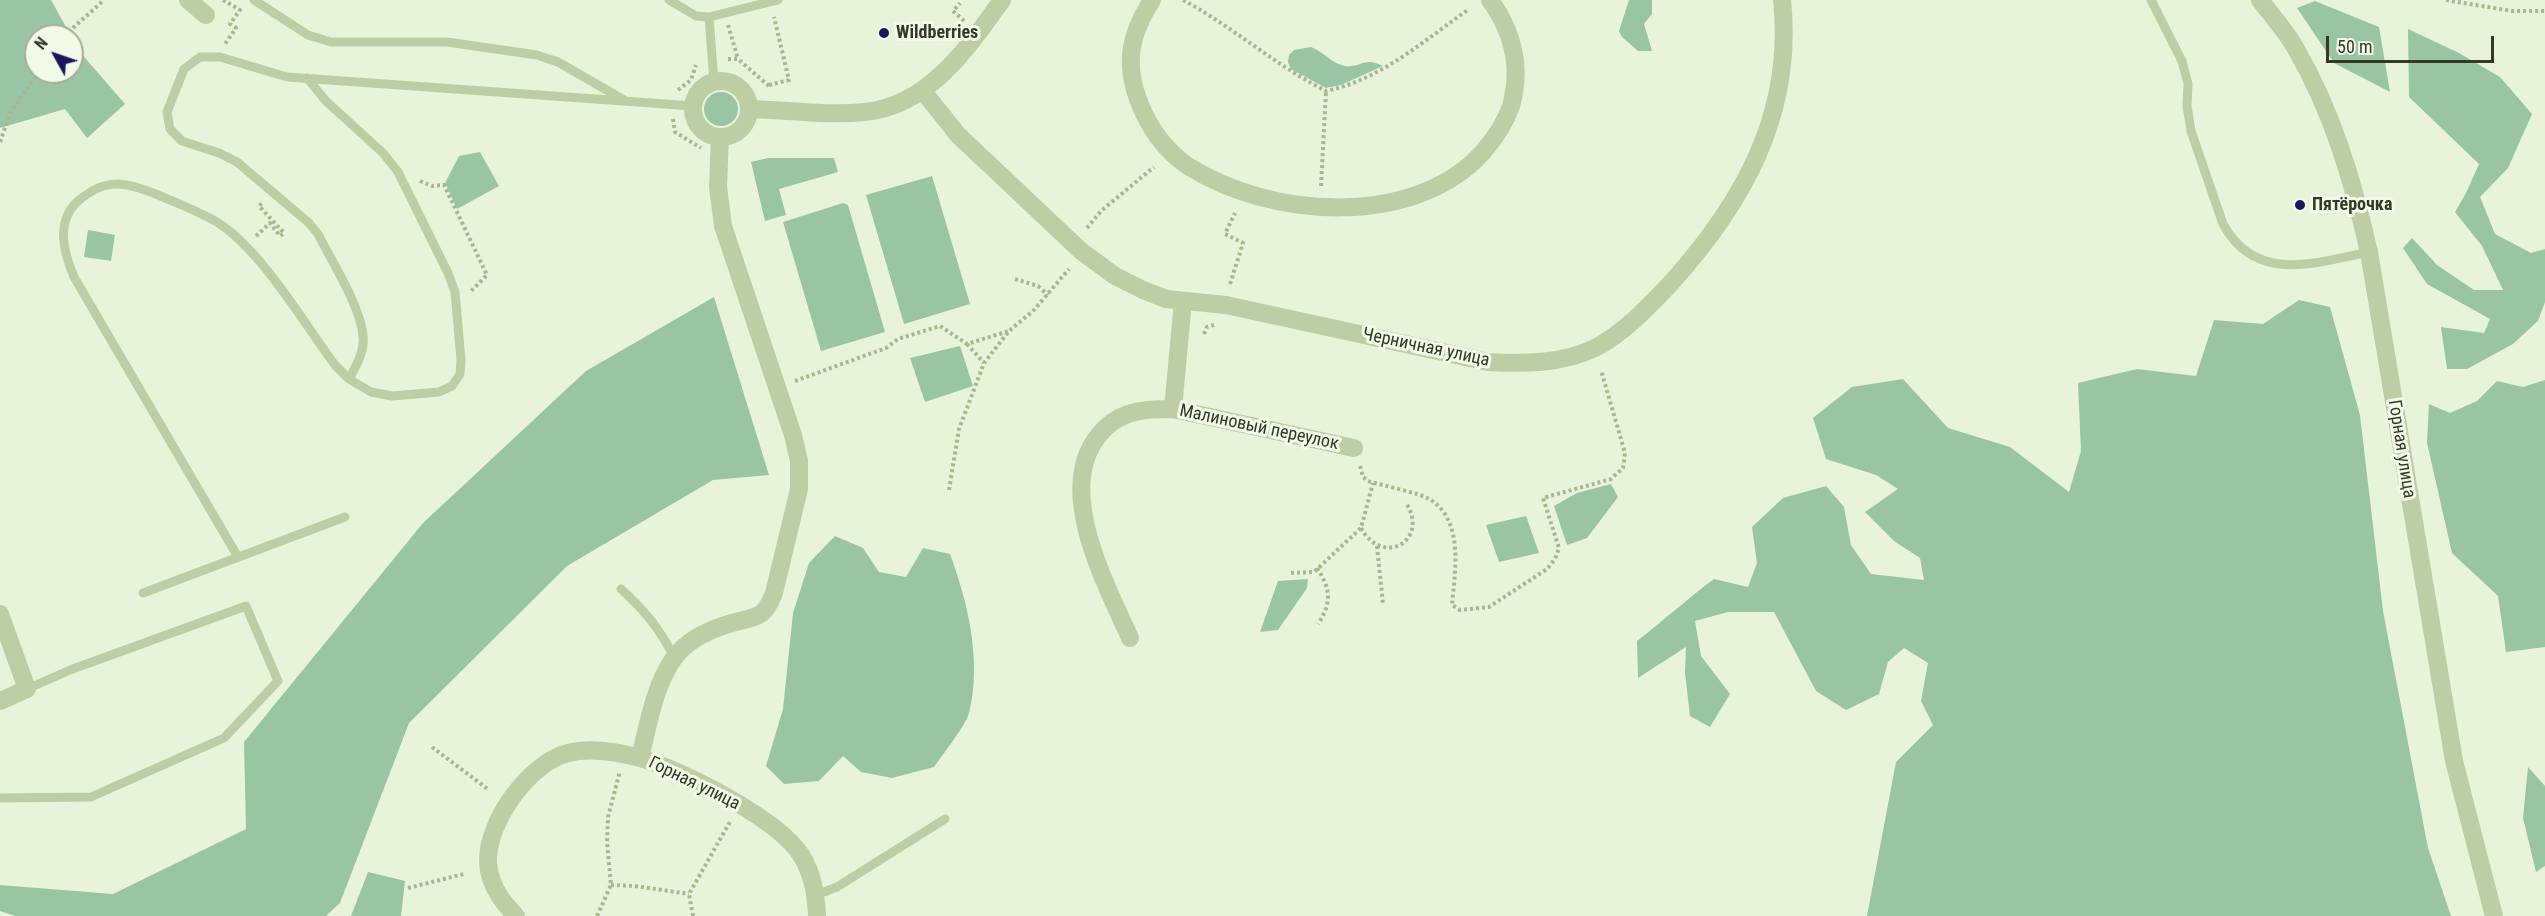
<!DOCTYPE html>
<html>
<head>
<meta charset="utf-8">
<style>
  body { margin:0 }
  #map { position:relative; width:2545px; height:916px; overflow:hidden; background:#e8f4da; font-family:"Roboto Condensed",sans-serif }
  canvas { display:block }
  .north { position:absolute; left:24px; top:24px; width:60px; height:60px; box-sizing:border-box; background:#f2fbe7; border:2px solid #a6ad9a; border-radius:50%; rotate:310deg; font-size:16px; font-weight:700; line-height:24px; text-align:center; color:#343927 }
  .north::after { content:''; display:block; margin:auto; width:21px; height:27px; background:#18185f; clip-path:polygon(50% 0,100% 100%,50% 72%,0 100%) }
  .scale { position:absolute; left:2326px; top:36px; width:168px; height:27px; box-sizing:border-box; border:3px solid #343927; border-top:0; padding-left:8px; font-size:18px; line-height:21px; white-space:nowrap; color:#343927; -webkit-text-stroke:4px #f2fbe7; paint-order:stroke }
</style>
</head>
<body>
<div id="map">
<canvas width="2545" height="916"></canvas>
<div class="north">N</div>
<div class="scale">50 m</div>
</div>
<script>
const g = document.querySelector('canvas').getContext('2d');
g.lineJoin = 'round';
function paint(path, color) { g.fillStyle = color; g.fill(path, 'evenodd'); }
function trace(path, color, width, dash) { g.strokeStyle = color; g.lineWidth = width; g.lineCap = dash ? 'butt' : 'round'; g.setLineDash(dash || []); g.stroke(path); }
function label(font, color, halo, rows, align = 'center') {
  g.font = font + ' "Roboto Condensed",sans-serif'; g.lineWidth = 6; g.setLineDash([]); g.textBaseline = 'middle'; g.strokeStyle = halo; g.fillStyle = color; for (const [text, x, y, turn = 0] of rows) {
    g.save(); g.translate(x, y); g.rotate((+turn || 0) * Math.PI / 180); g.textAlign = isNaN(turn) ? turn : align; if (halo) g.strokeText(text, 0, 0); g.fillText(text, 0, 0); g.restore();
  }
}
const green = new Path2D(`
  M0 0H51L71 36H36V72H72V38L79 51 125 104 87 138 65 109 0 128Z
  M1629 0H1652V14L1644 24 1652 51H1638L1622 37 1619 31Z
  M2315 1 2379 27 2390 92 2334 63 2297 8Z
  M2408 29 2459 53 2500 77 2532 114 2508 168 2480 197 2495 234 2531 253 2545 249V302L2538 321 2513 344 2467 369H2447L2441 327 2484 333 2490 319 2427 284 2403 248 2412 238 2437 265 2474 290H2503L2482 246 2455 212 2466 193 2479 164 2409 97Z
  M1311 47C1323 51 1332 64 1345 66 1360 68 1365 56 1383 66L1341 85 1326 88 1291 69 1288 62 1289 55 1294 50Z
  M704 109a17 17 0 1 1 34 0a17 17 0 1 1-34 0Z
  M480 152 499 186 457 209 445 183 459 156Z
  M768 158H834L838 172 779 189 786 215 765 221 751 162Z
  M932 176 970 304 904 324 866 195Z
  M843 203 848 205 885 332 821 351 783 222Z
  M88 230 115 235 111 261 84 257Z
  M714 297 769 475 713 480 567 566 409 723 340 903 326 916H15L0 911V885L113 894 246 829 244 742 423 523 586 371Z
  M2299 300 2330 307 2360 415 2383 611 2428 848 2451 916H1867L1896 762 1933 725 1921 701 1928 663 1904 648 1888 662 1879 694 1846 710 1816 691 1774 612H1728L1695 621 1701 656 1730 694 1710 727 1690 716 1685 673 1686 647 1638 678 1637 641C1663 621 1687 599 1714 579L1748 587 1757 563 1752 527 1783 498 1826 486 1844 507 1851 545 1871 574 1924 580 1920 558 1894 541 1865 512 1898 489 1876 475 1826 459 1813 418 1852 387 1903 379 1948 428 2010 447 2069 492 2081 451 2078 383 2137 369 2196 376 2214 320 2263 324Z
  M960 346 973 386 925 402 910 358Z
  M2545 380V647L2506 652 2498 596 2452 553 2427 443 2429 404 2450 413 2477 401 2497 381 2523 387Z
  M1611 484 1618 497 1587 538 1567 545 1554 506 1577 493Z
  M1526 516 1539 553 1499 562 1486 525Z
  M835 536 863 548 879 572 906 577 923 548 950 554C968 603 982 661 969 713 966 725 943 754 934 767L892 778 861 772 843 756 819 781 784 784 766 766 783 709 793 613 809 563Z
  M1308 579 1307 588 1278 630 1260 632 1278 581Z
  M2528 767 2545 786V866L2536 872 2523 818Z
  M368 872 405 881 401 916H351Z`);
const path = new Path2D(`
  M223 0 240 10 230 24 236 28 225 44
  M1183 0C1233 27 1275 65 1326 91 1380 80 1425 40 1469 9
  M2446 0 2512 11H2545
  M955 9 960 3
  M953 11 964 21
  M728 25 738 59
  M64 36 104 0
  M728 59H738L770 87
  M769 85 789 80 774 17
  M678 90 691 80 696 65
  M673 119 675 132 701 148
  M0 142 11 111 39 72
  M420 181 432 186 444 185 487 275 470 292
  M1321 186 1326 91
  M1087 228 1101 211 1154 167
  M256 236 270 223 280 236 284 233 259 206 263 202
  M1015 279 1038 286 1048 295
  M1230 284 1243 243 1225 234 1235 213
  M1204 334 1207 327 1214 325
  M967 344 984 363
  M795 381 886 348 898 339 940 326 967 344 1009 331
  M1360 466 1363 477 1368 481C1383 486 1418 492 1431 500 1464 522 1455 571 1452 605L1460 610 1489 607 1547 569 1555 559 1559 548 1543 498 1611 479 1623 468 1625 453 1601 370
  M949 490 959 429 984 363 1009 331 1034 310 1069 269
  M1361 528C1383 568 1430 540 1406 503
  M1377 546 1383 604
  M1317 568C1331 590 1332 602 1318 624
  M1291 573 1314 572 1361 528 1373 483
  M432 747 489 790
  M611 885 635 886 689 894
  M408 888 464 874
  M597 916 611 885 607 842 608 817 620 771
  M693 916 689 894 731 820`);
const lane = new Path2D(`
  M254 0 308 35 331 42H447L537 55 558 62 624 100
  M669 0 696 16 709 17 778 0
  M2151 0 2182 61 2188 84 2187 106 2191 131 2223 224C2256 284 2314 263 2369 252
  M709 17 714 82
  M349 379C356 366 365 351 363 336 361 307 331 260 318 234L309 223 237 162 219 153 182 141 170 129 167 112 184 69 200 57H220L287 77 693 106
  M238 557 74 277C64 253 55 222 78 201 106 177 126 182 158 195 179 204 201 212 220 224 263 253 303 322 335 365L349 379 371 392 392 396 439 392 452 386 460 374 461 360 455 292 448 273 398 172 383 153 326 101 307 78
  M621 589C646 612 659 628 674 657
  M143 593 345 517
  M0 798 91 797 224 738 278 681 246 606 70 670 27 689
  M816 895 837 887 945 819`);
const street = new Path2D(`
  M188 0 206 15
  M1152 0C1131 33 1124 61 1138 99 1147 125 1165 151 1188 166 1269 218 1414 229 1483 152 1495 138 1505 124 1511 106 1522 67 1513 32 1490 0
  M2260 0C2272 16 2286 31 2296 49 2332 111 2353 181 2369 252L2454 761 2494 916
  M693 109a28 28 0 1 1 56 0a28 28 0 1 1-56 0Z
  M923 91 958 135 1081 251 1115 276 1143 290 1166 299 1226 305 1488 362C1523 364 1562 364 1595 348 1624 333 1649 306 1671 283 1744 202 1794 112 1782 0
  M750 109C788 110 826 116 865 112 928 106 968 48 1002 0
  M1173 409 1183 301
  M0 614 27 689 0 701
  M1130 638C1106 584 1054 489 1099 435 1106 426 1117 418 1128 414 1143 409 1158 409 1173 409L1354 448
  M640 758C648 726 654 686 674 658 687 640 711 629 732 623 742 620 754 619 762 613 768 608 771 600 774 593L799 489V461L793 435 723 226 718 187 720 137
  M516 916C501 901 488 882 488 860 488 821 529 763 568 753 591 747 617 752 640 758 683 771 777 818 801 855 813 874 816 894 817 916`);
const markers = [
  [884,33,6,"#18185f"],
  [2300,205,6,"#18185f"]
];
const poiNames = [
  ["Wildberries",896,33],
  ["Пятёрочка",2312,205]
];
const streetNames = [
  ["Черничная улица",1426,348,12],
  ["Малиновый переулок",1259,428,12],
  ["Горная улица",2401,449,81],
  ["Горная улица",694,784,26]
];
paint(green, '#99c5a5');
trace(path, '#a8b78d', 4, [3, 3]);
trace(lane, '#bdcea5', 9);
trace(street, '#bdcea5', 18);
for (const [x, y, r, color] of markers) { const dot = new Path2D(); dot.arc(x, y, r, 0, 2 * Math.PI); g.fillStyle = color; g.fill(dot); trace(dot, '#f2fbe7', 2); }
label('bold 18px', '#343927', '#f2fbe7', poiNames, 'left');
label('18px', '#343927', '#f2fbe7', streetNames);
</script>
</body>
</html>
